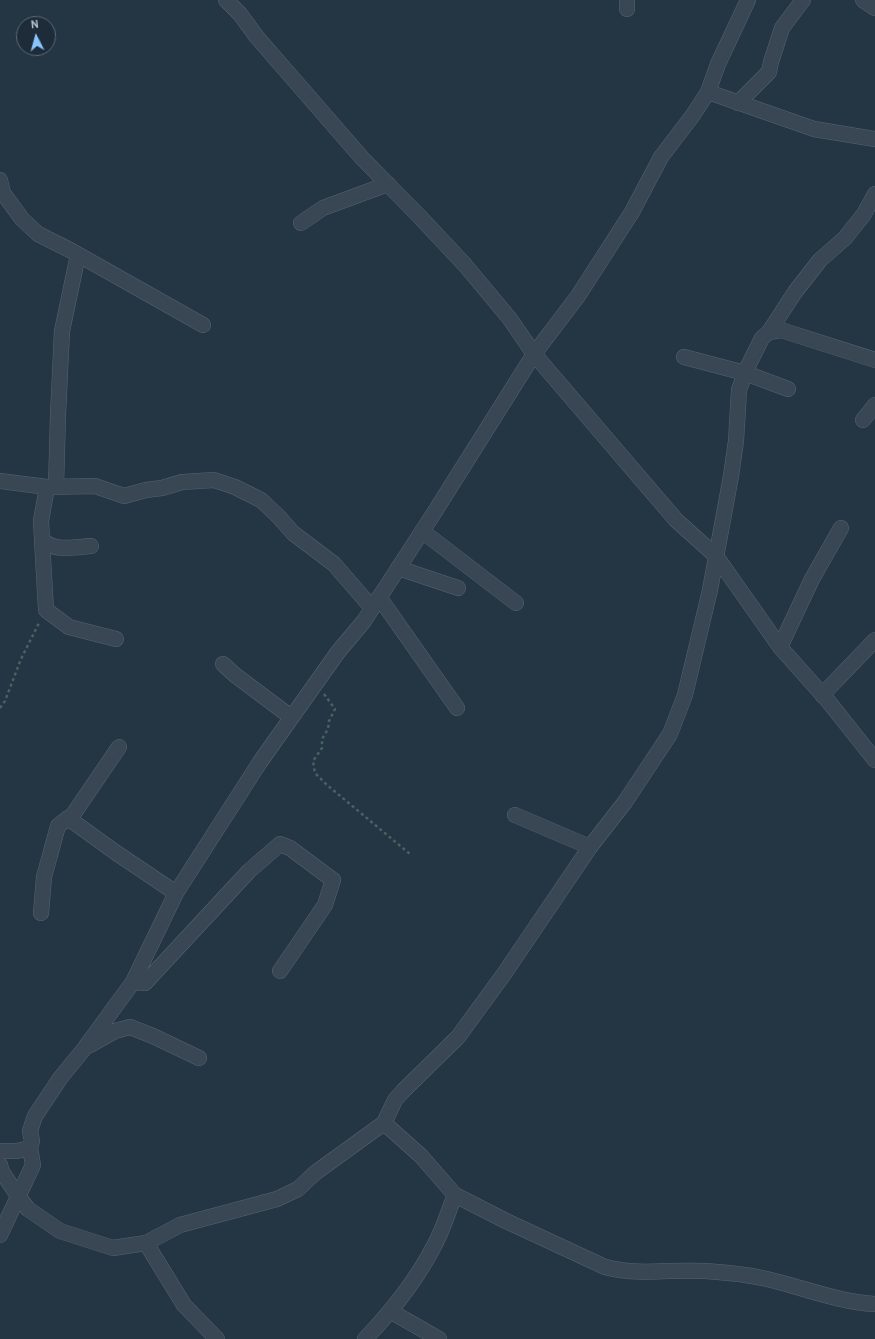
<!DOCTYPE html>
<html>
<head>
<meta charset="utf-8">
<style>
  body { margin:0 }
  #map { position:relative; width:875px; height:1339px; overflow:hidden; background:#243543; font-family:Overpass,sans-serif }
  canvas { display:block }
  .north { position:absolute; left:16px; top:16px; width:40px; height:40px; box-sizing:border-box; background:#1d2c38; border:1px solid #5a6874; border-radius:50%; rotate:354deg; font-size:11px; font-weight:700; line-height:16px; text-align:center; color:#b5c1cd }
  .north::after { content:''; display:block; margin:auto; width:14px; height:18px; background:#88c5ff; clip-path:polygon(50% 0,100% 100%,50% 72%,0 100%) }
</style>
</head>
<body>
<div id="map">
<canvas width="875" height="1339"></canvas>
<div class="north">N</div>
</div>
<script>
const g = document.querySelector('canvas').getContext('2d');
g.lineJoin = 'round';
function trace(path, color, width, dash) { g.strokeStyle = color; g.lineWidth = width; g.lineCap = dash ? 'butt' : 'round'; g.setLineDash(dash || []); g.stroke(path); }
const path = new Path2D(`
  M324 694 335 709 329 721 328 729 322 739V748L313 761 315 773 327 785 410 854
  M0 708 5 701 21 659 40 621`);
const street = new Path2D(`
  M226 0 240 14 256 36 362 158 420 217 465 265 510 319 534 354 676 520 716 556 780 647 828 701 875 760
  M863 0 875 8
  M627 9V0
  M708 92 814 129 875 139
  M738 103 769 72 771 62 782 28 803 0
  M0 180 3 193 22 219 38 234 70 250 203 325
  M301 223 323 208 388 184
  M769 332 795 292 820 260 845 238 864 214 875 194
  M684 357 745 373 788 389
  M863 420 875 405
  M0 481 47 487 95 486 124 496 146 490 162 488 182 482 214 480 235 487 261 500 279 517 293 533 334 564 372 608
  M47 487 41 521 42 540C54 552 76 547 91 546
  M56 487 58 415 62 331 78 255
  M422 531 516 603
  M42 540 46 610 69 627 116 639
  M398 568 458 588
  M379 597 457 708
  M780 647 812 579 841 528
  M223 664 235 675 291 717
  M822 695 875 640
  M515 815 590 847
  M70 819 119 747
  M41 913 44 877 58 826 68 818 115 852 176 893
  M133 982 145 983 249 871 280 844 290 848 333 880 325 905 280 971
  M90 1045 115 1031 130 1027 153 1036 199 1058
  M384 1123 421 1156 455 1195 506 1221 605 1267C642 1277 680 1267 717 1272 732 1273 748 1275 762 1278 800 1286 837 1302 875 1304
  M0 1151H17L30 1148
  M0 1165 2 1172 18 1196 28 1209 60 1231 113 1248 146 1243 180 1225 277 1199 298 1189 315 1173 384 1123 395 1100 403 1091 458 1037 504 974 590 847 625 802 670 734 685 695 710 590 731 476 736 441 739 390 746 370 762 338 769 332 781 330 875 360
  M0 1235 33 1165 30 1148 32 1141 30 1131 35 1116 61 1077 84 1049 133 982 176 893 260 762 338 652 364 621 434 513 534 354 578 296 632 212 661 157 693 115 708 92 718 64 748 0
  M146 1243 184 1305 217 1339
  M390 1311 439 1339
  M365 1339C391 1312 417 1279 434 1246 443 1230 448 1212 455 1195`);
trace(street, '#566470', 16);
trace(path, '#466261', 2.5, [3, 3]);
trace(street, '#384753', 15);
</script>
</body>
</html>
